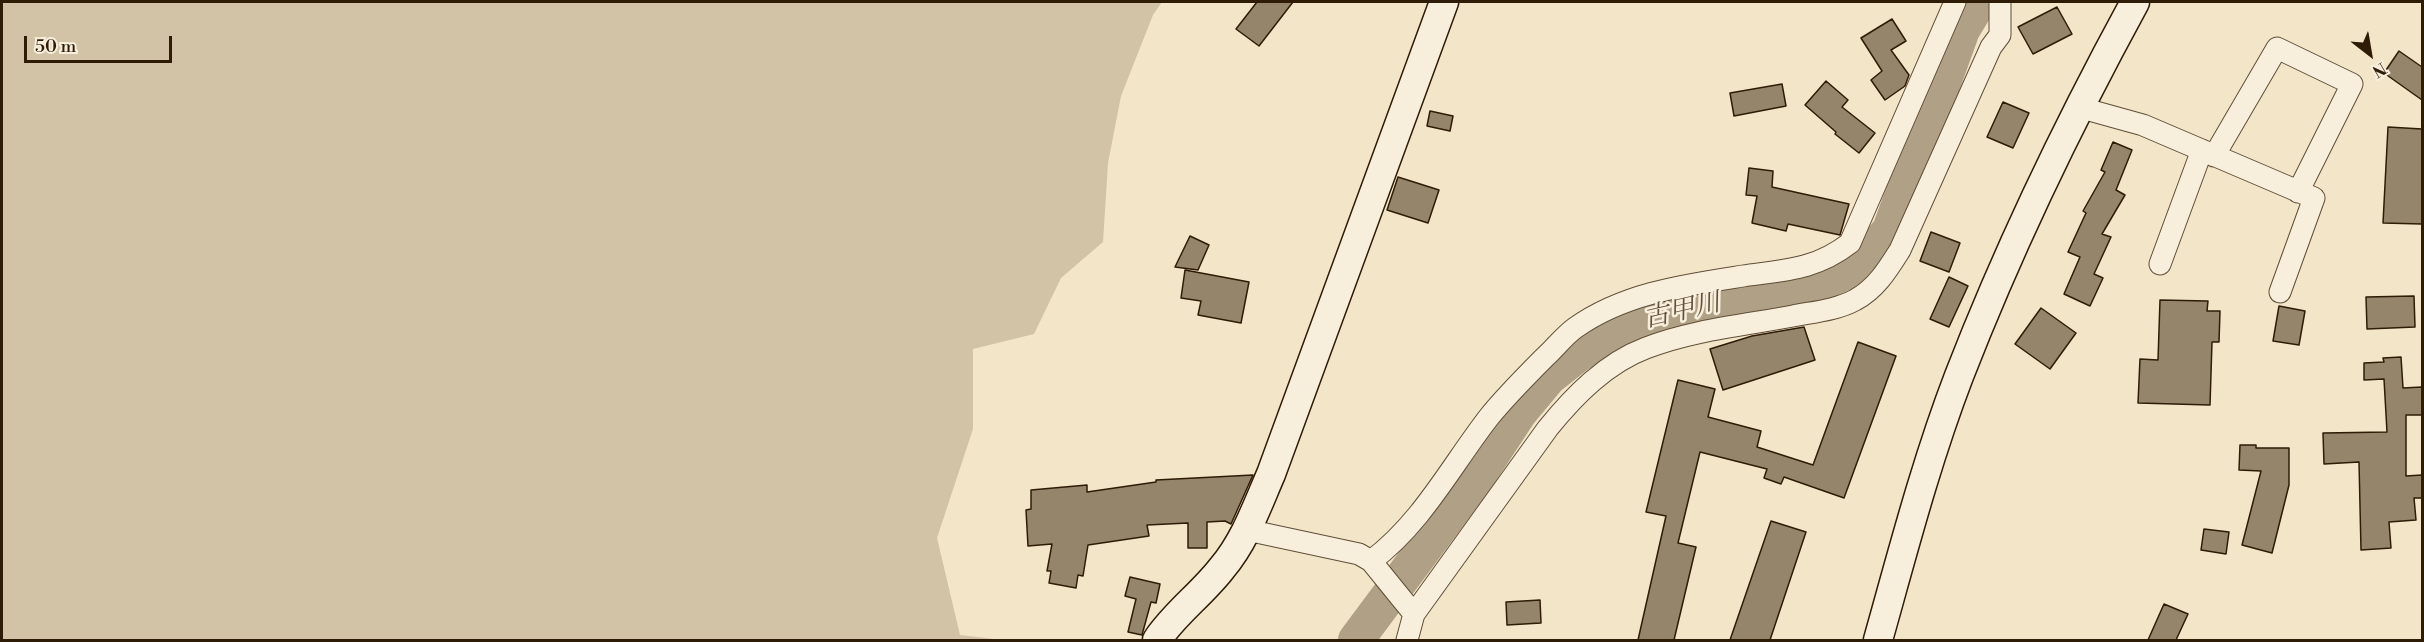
<!DOCTYPE html>
<html>
<head>
<meta charset="utf-8">
<style>
  body { margin:0 }
  #map { position:relative; width:2424px; height:642px; overflow:hidden; background:#f3e5c8; font-family:"Libre Bodoni",serif }
  canvas { display:block }
  .frame { position:absolute; inset:0; border:3px solid #2e1c07; pointer-events:none }
  .north { position:absolute; left:2340px; top:24px; width:60px; height:60px; -webkit-text-stroke:4px #f7eedb; paint-order:stroke; rotate:149deg; font-size:16px; font-weight:700; line-height:24px; text-align:center; color:#2e1c07 }
  .north::after { content:''; display:block; margin:auto; width:21px; height:27px; background:#2e1c07; clip-path:polygon(50% 0,100% 100%,50% 72%,0 100%) }
  .scale { position:absolute; left:24px; top:36px; width:148px; height:27px; box-sizing:border-box; border:3px solid #2e1c07; border-top:0; padding-left:8px; font-size:18px; line-height:21px; white-space:nowrap; color:#2e1c07; -webkit-text-stroke:4px #f7eedb; paint-order:stroke }
</style>
</head>
<body>
<div id="map">
<canvas width="2424" height="642"></canvas>
<div class="frame"></div>
<div class="north">N</div>
<div class="scale">50 m</div>
</div>
<script>
const g = document.querySelector('canvas').getContext('2d');
g.lineJoin = 'round';
function paint(path, color) { g.fillStyle = color; g.fill(path, 'evenodd'); }
function trace(path, color, width, dash) { g.strokeStyle = color; g.lineWidth = width; g.lineCap = dash ? 'butt' : 'round'; g.setLineDash(dash || []); g.stroke(path); }
function label(font, color, halo, rows, align = 'center') {
  g.font = font + ' "Libre Bodoni","Noto Serif JP",serif'; g.lineWidth = 5; g.setLineDash([]); g.textBaseline = 'middle'; g.strokeStyle = halo; g.fillStyle = color; for (const [text, x, y, turn = 0] of rows) {
    g.save(); g.translate(x, y); g.rotate((+turn || 0) * Math.PI / 180); g.textAlign = isNaN(turn) ? turn : align; if (halo) g.strokeText(text, 0, 0); g.fillText(text, 0, 0); g.restore();
  }
}
const green = new Path2D(`
  M2 2H1162L1153 15 1121 96 1108 163 1103 242 1061 278 1034 334 973 349V429L937 538 960 635 1002 640H2Z`);
const river = new Path2D(`
  M1356 640 1475 480 1519 413 1549 377 1577 355 1638 320 1751 299 1826 281 1862 264 1890 230 1962 30 1979 2`);
const building = new Path2D(`
  M1257 2H1293L1259 46 1236 29Z
  M2057 7 2072 34 2033 54 2018 27Z
  M1892 19 1906 41 1891 50 1909 75 1905 86 1885 100 1871 80 1882 71 1861 38Z
  M2399 51 2422 67V100L2384 73Z
  M1826 81 1848 100 1842 107 1875 133 1859 153 1835 134 1836 132 1805 105Z
  M1782 84 1786 106 1734 116 1730 93Z
  M2003 102 2029 113 2013 148 1987 137Z
  M1430 111 1453 116 1450 131 1427 126Z
  M2388 127 2422 129V224L2383 223Z
  M2113 142 2132 150 2116 190 2125 195 2102 234 2111 237 2094 274 2103 278 2090 306 2064 294 2080 257 2068 252 2086 213 2083 211 2105 172 2101 170Z
  M1749 168 1773 171 1772 187 1849 204 1840 235 1788 224 1786 231 1752 223 1757 196 1746 195Z
  M1398 177 1439 190 1428 223 1387 210Z
  M1931 232 1960 243 1949 272 1920 261Z
  M1190 236 1209 245 1198 270 1175 267Z
  M1185 270 1249 282 1241 323 1198 315 1201 301 1181 298Z
  M1949 277 1968 286 1949 327 1930 319Z
  M2414 296 2415 327 2367 329 2366 297Z
  M2160 300 2208 301 2207 311H2220L2219 342H2212L2210 405 2138 403 2140 359 2158 360Z
  M2279 306 2305 311 2299 345 2273 341Z
  M2041 308 2076 333 2050 369 2015 344Z
  M1804 327 1815 360 1723 390 1710 349 1752 336Z
  M1858 342 1896 356 1844 498 1784 477 1781 484 1764 478 1767 469 1700 452 1678 543 1696 547 1674 640H1638L1666 516 1646 512 1678 380 1715 389 1708 417 1761 431 1757 447 1813 465Z
  M2401 357 2403 388 2422 387V415H2406V476L2422 475V498H2414L2416 520 2389 522 2391 548 2361 550 2359 462 2324 464 2323 433 2387 432 2384 379 2364 380V363L2384 362 2383 358Z
  M2240 445H2256V448H2289V485L2272 553 2242 545 2261 471 2239 470Z
  M1253 475 1231 524 1225 521 1207 522V548H1188V523L1147 525 1149 536 1088 545 1083 576 1078 575 1076 588 1049 583 1051 571H1047L1052 544 1028 546 1026 510 1031 509V490L1087 485V492L1156 482V480Z
  M1771 521 1806 532 1770 640H1730Z
  M2204 529 2229 532 2226 554 2201 550Z
  M1130 577 1160 584 1156 603 1151 602 1142 635 1128 632 1136 599 1125 596Z
  M1540 600 1541 623 1507 625 1506 602Z
  M2164 604 2188 614 2176 640H2148Z`);
const street = new Path2D(`
  M2078 107 2143 125 2314 198 2280 292
  M2214 156 2277 48 2352 84 2298 192
  M2160 264 2202 150
  M1247 530 1359 554 1371 561 1414 614 1407 640
  M1371 561C1422 523 1451 466 1489 417 1506 396 1526 376 1545 357 1555 348 1564 336 1575 328 1624 293 1685 285 1743 276 1785 270 1815 270 1850 243L1955 2
  M1414 614 1548 428C1574 396 1606 363 1646 348 1692 330 1745 325 1793 316 1813 312 1837 310 1855 300 1876 289 1888 269 1900 250L1991 47 2000 35V2`);
const secondary = new Path2D(`
  M1157 640C1175 613 1202 594 1222 568 1245 541 1257 506 1271 474L1444 2
  M1878 640C1903 551 1926 462 1959 376 2009 247 2069 123 2135 2`);
const waterNames = [
  ["古甲川",1682,312,-13]
];
paint(green, '#d2c3a7');
trace(river, '#b0a186', 36);
paint(building, '#94856b');
trace(building, '#2e1c07', 1.5);
trace(street, '#5f4e37', 23);
trace(secondary, '#2e1c07', 31);
trace(street, '#f7eedb', 21);
trace(secondary, '#f7eedb', 28);
label('italic 26px', '#62513a', '#f7eedb', waterNames);
</script>
</body>
</html>
